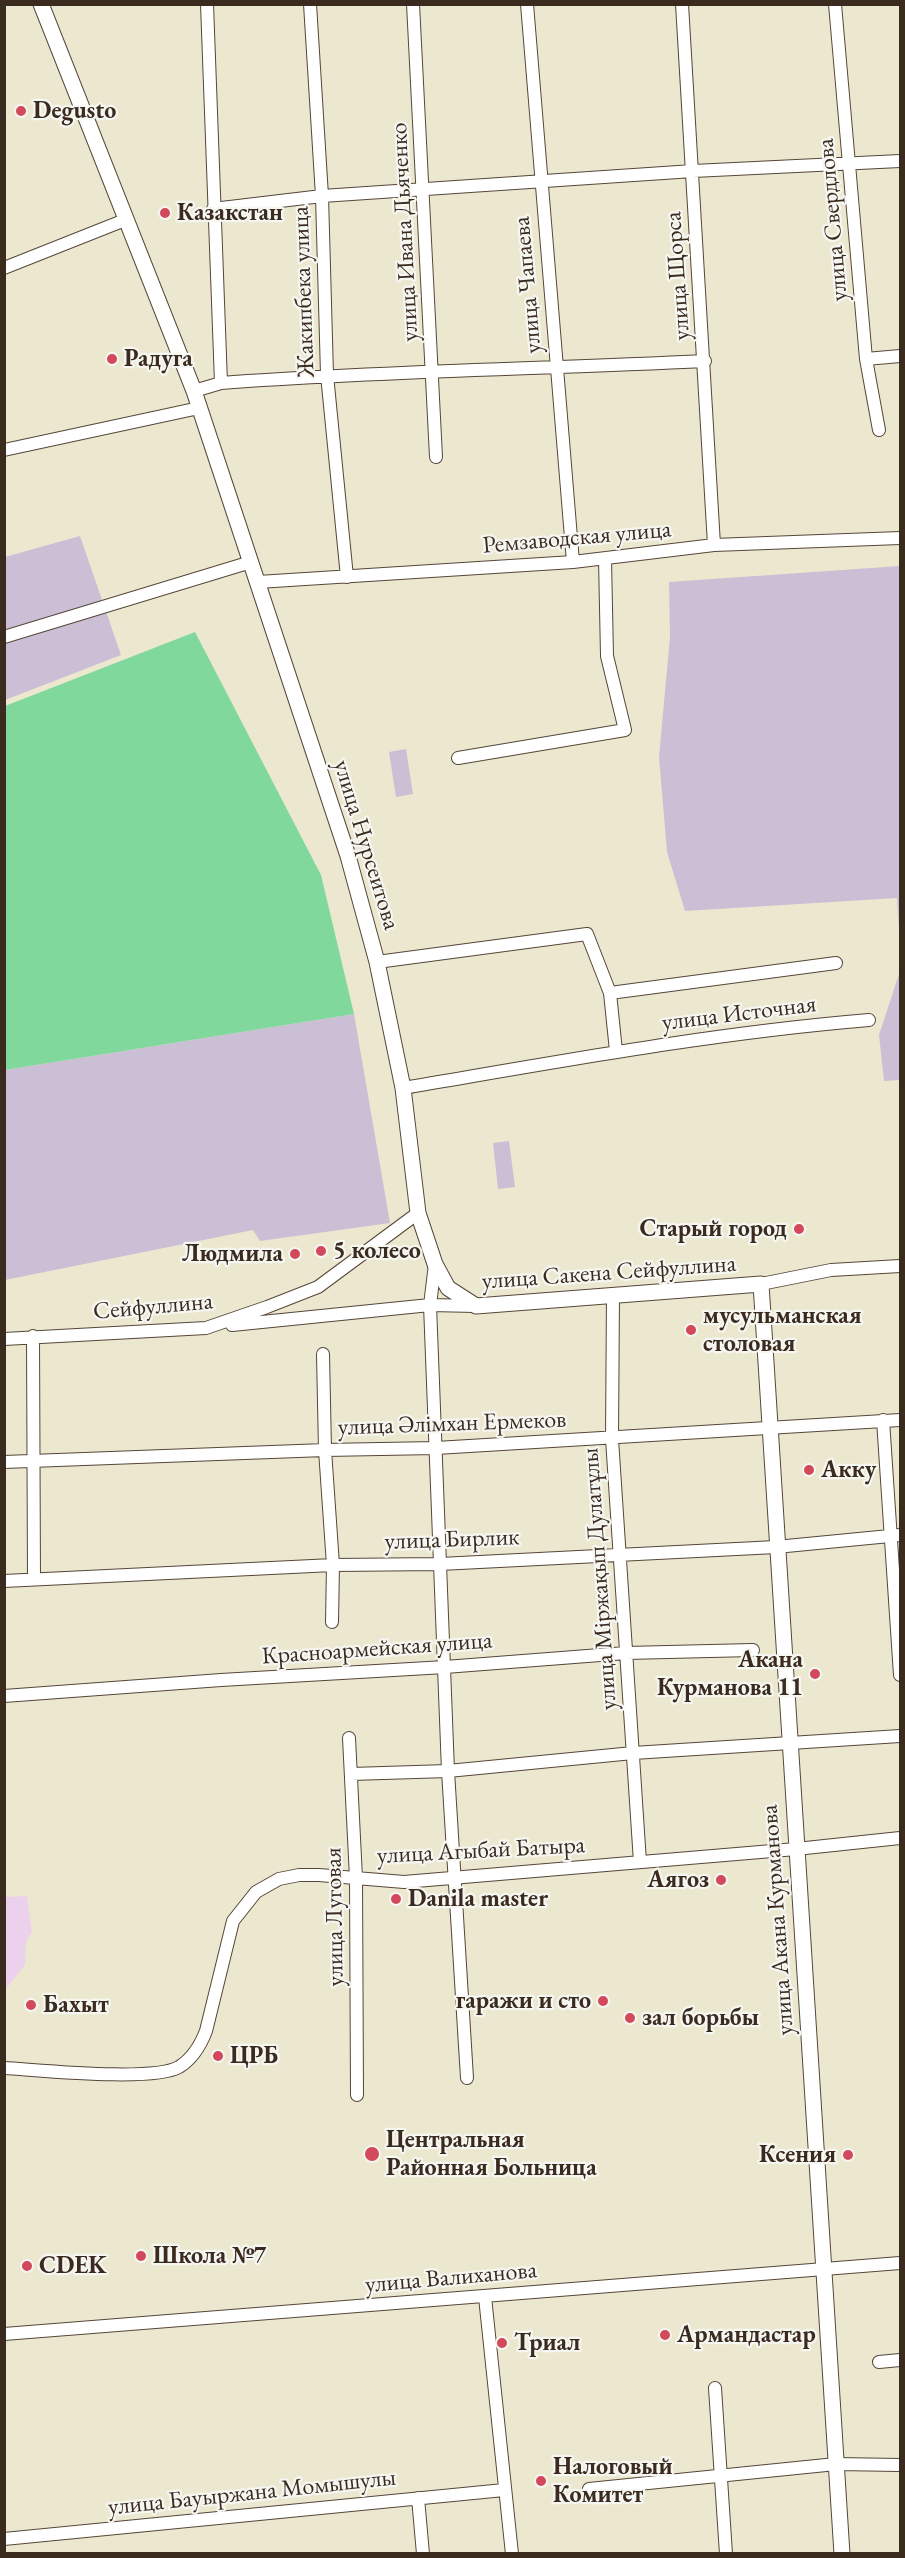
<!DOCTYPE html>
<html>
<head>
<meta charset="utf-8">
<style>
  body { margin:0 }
  #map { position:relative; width:905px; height:2558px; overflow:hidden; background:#ece8cf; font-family:"EB Garamond",serif }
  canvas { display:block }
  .frame { position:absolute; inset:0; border:6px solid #3b2a1e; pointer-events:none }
</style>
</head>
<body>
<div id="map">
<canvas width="905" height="2558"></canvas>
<div class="frame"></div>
</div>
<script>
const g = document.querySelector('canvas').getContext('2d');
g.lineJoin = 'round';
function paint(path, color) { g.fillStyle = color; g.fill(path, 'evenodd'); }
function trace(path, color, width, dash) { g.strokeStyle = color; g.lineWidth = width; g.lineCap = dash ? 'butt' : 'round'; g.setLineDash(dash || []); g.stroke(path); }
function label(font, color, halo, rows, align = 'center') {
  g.font = font + ' "EB Garamond",serif'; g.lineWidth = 4.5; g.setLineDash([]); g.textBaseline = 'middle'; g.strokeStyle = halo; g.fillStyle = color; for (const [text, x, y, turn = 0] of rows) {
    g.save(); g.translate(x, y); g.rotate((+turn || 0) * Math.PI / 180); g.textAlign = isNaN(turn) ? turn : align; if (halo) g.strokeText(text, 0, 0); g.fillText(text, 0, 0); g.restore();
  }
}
const built = new Path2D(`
  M27 1896 32 1932 26 1942 25 1965 5 1990V1897Z`);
const industrial = new Path2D(`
  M80 536 121 655 5 700V557Z
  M900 566V945L897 898 685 911 667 852 659 757 670 637 669 582Z
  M406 749 413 794 396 797 389 752Z
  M900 971V1080L884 1081 879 1035Z
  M354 1014 390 1223 260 1241 253 1230 5 1280V1070Z
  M509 1141 515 1187 498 1189 493 1143Z`);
const green = new Path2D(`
  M195 632 321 875 354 1014 5 1070V706Z`);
const minor = new Path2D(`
  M310 4 322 196 327 375 347 577
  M413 4 436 457
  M527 4 573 562
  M682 4 714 545
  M835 4 866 359 879 430
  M213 209 322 196 693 171 900 161
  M4 268 125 220
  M866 359 900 356
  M221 383C382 371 544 369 705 361
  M194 391 221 383 207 4
  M4 450 199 408
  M258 582 573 562 714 545 900 538
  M4 637 251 562
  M458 758 625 730 607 656 605 559
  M377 962 587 934 610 993 616 1051
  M610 993 836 963
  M403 1088C557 1062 712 1033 869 1020
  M435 1264 430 1305 448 1771 467 2078
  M761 1284 831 1270 900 1266
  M613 1294 612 1439 640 1862
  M232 1325 430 1305 476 1306
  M33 1336 34 1579
  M4 1339 206 1328 267 1307 318 1287 418 1213
  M323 1354 325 1450 333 1565 332 1622
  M883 1420 900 1675
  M4 1462 325 1450 436 1448 900 1420
  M4 1581 333 1565 440 1564 776 1547 900 1535
  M4 1696 221 1680 445 1667 626 1653 753 1650
  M349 1738 356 1878 357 2095
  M351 1774 448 1771 633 1753 900 1736
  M4 2068C40 2070 153 2082 179 2067 192 2059 201 2044 206 2031L233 1921 256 1892 279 1879 299 1875H319L404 1882 796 1849 900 1838
  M485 2297 512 2554
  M4 2334 900 2263
  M879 2362 900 2360
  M715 2388 726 2554
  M589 2489 836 2464 900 2465
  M418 2498 423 2554
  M4 2539 504 2490`);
const major = new Path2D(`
  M41 4 194 391 348 856 377 962 403 1088 418 1213 435 1264 448 1288 476 1306 761 1284 842 2554`);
const markers = [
  [21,111,6,"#d1495b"],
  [165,213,6,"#d1495b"],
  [112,359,6,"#d1495b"],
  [799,1229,6,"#d1495b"],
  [321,1251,6,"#d1495b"],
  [295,1254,6,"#d1495b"],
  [691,1330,6,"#d1495b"],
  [809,1470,6,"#d1495b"],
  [815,1674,6,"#d1495b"],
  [721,1880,6,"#d1495b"],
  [396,1899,6,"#d1495b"],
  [603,2001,6,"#d1495b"],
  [31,2005,6,"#d1495b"],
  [630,2018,6,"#d1495b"],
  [218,2056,6,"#d1495b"],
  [372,2154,8,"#d1495b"],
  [848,2155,6,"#d1495b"],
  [141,2256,6,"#d1495b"],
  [27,2266,6,"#d1495b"],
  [665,2335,6,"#d1495b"],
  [502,2343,6,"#d1495b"],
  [541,2481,6,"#d1495b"]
];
const poiNames = [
  ["Degusto",33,111],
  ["Казакстан",177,213],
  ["Радуга",124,359],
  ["Старый город",787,1229,"right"],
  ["5 колесо",333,1251],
  ["Людмила",283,1254,"right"],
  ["мусульманская",703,1316],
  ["столовая",703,1344],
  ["Акку",821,1470],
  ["Акана",803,1660,"right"],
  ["Курманова 11",803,1688,"right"],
  ["Аягоз",709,1880,"right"],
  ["Danila master",408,1899],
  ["гаражи и сто",591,2001,"right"],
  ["Бахыт",43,2005],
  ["зал борьбы",642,2018],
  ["ЦРБ",230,2056],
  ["Центральная",386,2140],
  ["Районная Больница",386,2168],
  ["Ксения",836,2155,"right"],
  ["Школа №7",153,2256],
  ["CDEK",39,2266],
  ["Армандастар",677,2335],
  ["Триал",514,2343],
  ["Налоговый",553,2467],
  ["Комитет",553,2495]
];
const streetNames = [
  ["улица Свердлова",833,220,-95],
  ["улица Ивана Дьяченко",405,232,-93],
  ["улица Щорса",678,276,-94],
  ["улица Чапаева",528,285,-95],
  ["Жакипбека улица",304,292,-92],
  ["Ремзаводская улица",577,538,-5],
  ["улица Нурсеитова",366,845,73],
  ["улица Источная",739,1014,-7],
  ["улица Сакена Сейфуллина",609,1273,-4],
  ["Сейфуллина",153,1307,-5],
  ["улица Әлімхан Ермеков",452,1424,-2],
  ["улица Бирлик",452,1540,-2],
  ["улица Міржақып Дулатұлы",600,1579,-94],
  ["Красноармейская улица",377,1649,-4],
  ["улица Агыбай Батыра",481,1851,-3],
  ["улица Луговая",335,1917,-91],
  ["улица Акана Курманова",778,1920,-94],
  ["улица Валиханова",451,2278,-5],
  ["улица Бауыржана Момышулы",252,2493,-6]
];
paint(built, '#ebd1eb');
paint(industrial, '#cbbfd5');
paint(green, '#80d89d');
trace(minor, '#564639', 14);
trace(major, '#564639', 17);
trace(minor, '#fff', 12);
trace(major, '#fff', 15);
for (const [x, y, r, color] of markers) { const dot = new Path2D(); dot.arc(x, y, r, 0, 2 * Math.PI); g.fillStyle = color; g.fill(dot); trace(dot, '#f6f6f2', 2); }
label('bold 24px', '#3b2a1e', '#f6f6f2', poiNames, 'left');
label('24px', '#3b2a1e', '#f6f6f2', streetNames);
</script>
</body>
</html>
